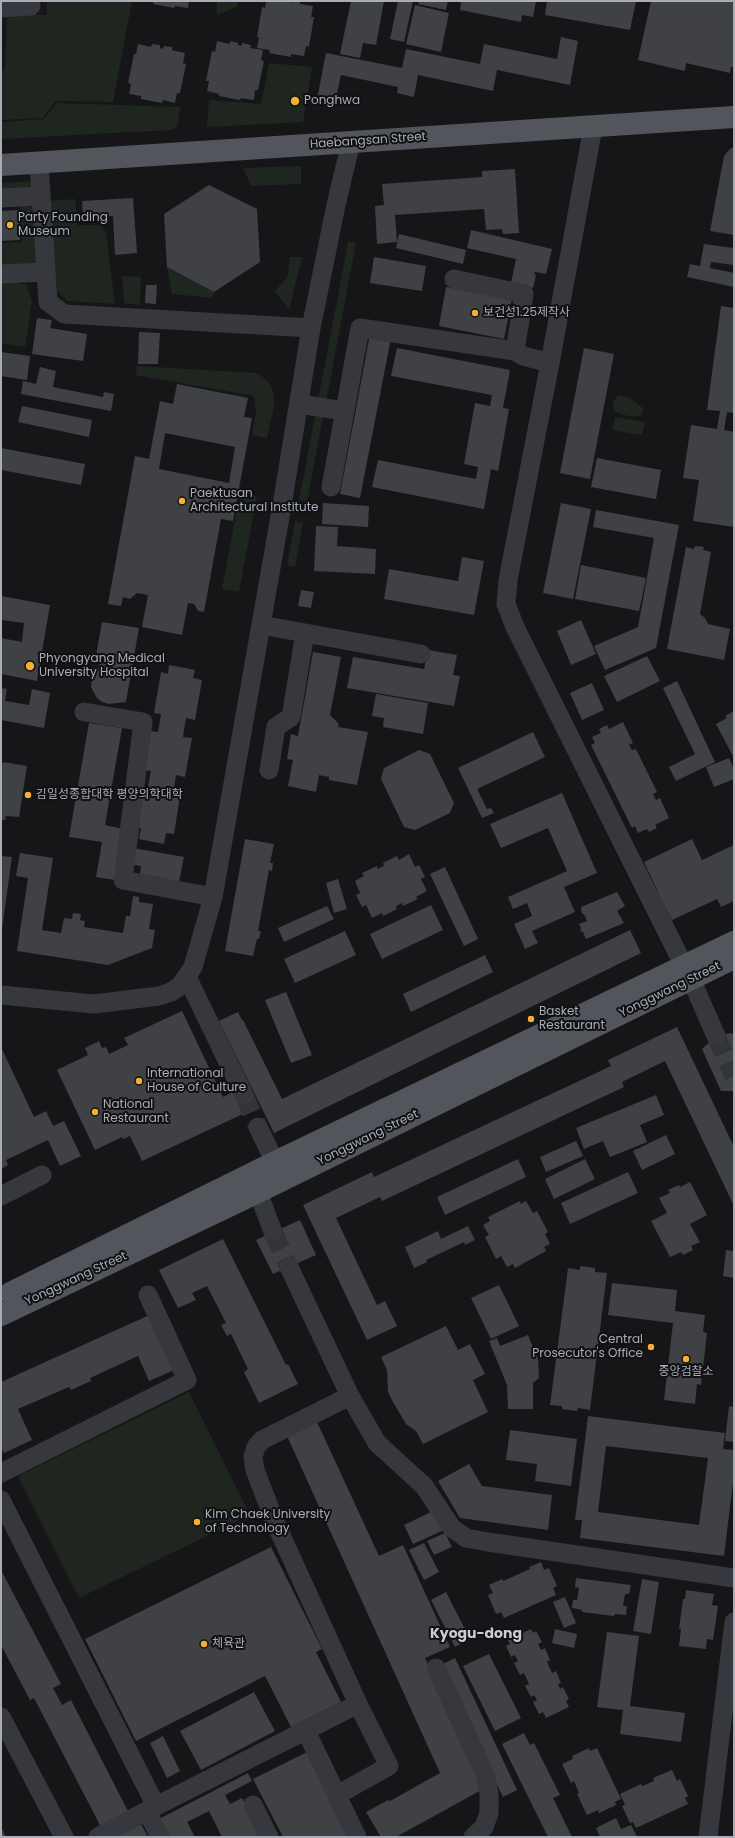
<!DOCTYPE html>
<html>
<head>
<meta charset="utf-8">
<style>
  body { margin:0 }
  #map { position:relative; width:735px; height:1838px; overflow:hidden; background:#161618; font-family:Poppins,sans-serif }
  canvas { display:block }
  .frame { position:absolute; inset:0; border:2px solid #a8adb8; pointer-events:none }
</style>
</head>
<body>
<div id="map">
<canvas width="735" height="1838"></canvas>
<div class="frame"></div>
</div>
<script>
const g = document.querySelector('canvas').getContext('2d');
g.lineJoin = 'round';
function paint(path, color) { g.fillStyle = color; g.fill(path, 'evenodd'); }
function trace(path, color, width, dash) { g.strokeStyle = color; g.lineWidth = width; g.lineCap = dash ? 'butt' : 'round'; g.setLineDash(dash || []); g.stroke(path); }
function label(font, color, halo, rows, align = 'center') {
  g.font = font + ' Poppins,"Noto Sans KR",sans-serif'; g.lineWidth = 4; g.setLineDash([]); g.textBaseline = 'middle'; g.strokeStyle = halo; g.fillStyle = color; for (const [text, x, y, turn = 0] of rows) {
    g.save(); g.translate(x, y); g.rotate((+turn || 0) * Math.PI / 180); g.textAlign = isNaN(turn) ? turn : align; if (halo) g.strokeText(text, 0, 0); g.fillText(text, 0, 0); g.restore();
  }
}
const green = new Path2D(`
  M47 1H132L113 102 55 101 43 118 1 120V74L5 68 7 15H47Z
  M217 1H238L237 7 217 15Z
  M269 63 312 67 303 122 207 127 209 100 261 104Z
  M57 103 180 107 178 125 171 130 1 139V122L44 119Z
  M301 166V184L251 186 243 168Z
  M32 181 33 188 1 190V183Z
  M75 199 77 225H101L106 233 115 304 68 301 57 291 49 201Z
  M26 205 34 208 38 265 1 270V243L22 242 20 207Z
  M348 242 356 243 326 403 318 401Z
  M290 257H302L289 310 275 291 288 276Z
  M167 267 214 292 212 298 172 294Z
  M122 276 141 277 140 305 124 303Z
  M13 281 27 285 32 302 25 347 1 343V282Z
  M137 366 256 373C285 387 272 412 267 438L252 435 256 412 254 396 136 375Z
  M618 396C627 395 636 402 643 408L642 414C634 419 621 415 613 410V402Z
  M315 416 323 417 307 502 299 500Z
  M615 417 645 422 642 435 612 430Z
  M240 492 257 496 239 592 222 589Z
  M295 521 303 523 295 567 287 565Z
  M189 1392 250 1515 79 1598 18 1476Z`);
const building = new Path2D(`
  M154 1H189L188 8 175 6 174 8 153 4Z
  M266 1H288L292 3V1H300V4L313 6 311 17H314L309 47 306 46 304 56 291 54V57L269 53 270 50 257 48 259 37H257L262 7 265 8Z
  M351 1H384L376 45 363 43 360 58 340 54Z
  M398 1H413L404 42 390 39Z
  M419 1H448L446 10 418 4Z
  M457 1H536L533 17 522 15 521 22 460 10 461 3Z
  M547 1H636L630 30 545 15Z
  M651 1H734V67H731L730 73 686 63 685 71 638 60Z
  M415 5 449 13 441 52 406 44Z
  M561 37 578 41 570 85 497 70 493 91 418 75 414 97 397 93 398 87 341 75 335 102 317 99 326 53 402 68 406 49 480 64 484 44 557 59Z
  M217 41 230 44V41L238 43V45L242 46V43L251 45 250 48 263 50 261 60 264 61 258 90H255L254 100 241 98 240 100 219 96V94L207 91 209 81H206L212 51 215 52Z
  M138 44 151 47 152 44 160 45V48L163 49 164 46 172 47V50L185 53 183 63 186 64 180 93H177L175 103 163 100 162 103 141 99V96L129 94 131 84 128 83 134 54H136Z
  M731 148H734V235L710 231 724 156Z
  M515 169 519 233 503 234 502 229 486 230 484 209 395 215 397 242 377 244 375 206 384 205 382 184 482 177V171Z
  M209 185 257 209 260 262 214 292 167 267 164 214Z
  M133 198 137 253 115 255 113 216 83 218 82 201Z
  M19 210 20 240 1 241V211Z
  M471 230 552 249 546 274 535 272 534 274 536 275 533 288 511 283 516 259 467 248Z
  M399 234 466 250 463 264 396 248Z
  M704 244 734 248V265L711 262 710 268 734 273V287L687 277 690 264 700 266Z
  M374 257 426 266 422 291 370 283Z
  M146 285H157L156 304 145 303Z
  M446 287 512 299 504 339 439 326Z
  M721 306 734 308V413L727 412 724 430 734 432V527L693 521 699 480 683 478 691 425 717 429 720 411 707 410Z
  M37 318 52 320 50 328 87 334 83 361 32 354Z
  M139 332 160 333 158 364H138Z
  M370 334 391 338 360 498 340 494Z
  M397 348 510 370 503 408 509 409 498 471 491 469 484 509 372 487 378 460 476 479 478 467 464 464 475 403 490 406 492 395 391 376Z
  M584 348 614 354 590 479 560 473Z
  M1 352 30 356 27 380 1 376Z
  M40 367 56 371 53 387 103 397 104 392 114 394 111 411 21 394 23 381 36 384Z
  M177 384 248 398 244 417 252 418 233 521 221 519 204 612 198 611 194 604 188 603 182 635 142 627 148 595 137 593 130 599 123 597 121 606 108 604 135 456 149 459 160 401 173 404ZM165 433 235 447 229 483 159 469Z
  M22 406 92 420 89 437 18 422Z
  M1 448 85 464 81 485 1 470Z
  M597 458 661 470 656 499 591 487Z
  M323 503 369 506 368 527 322 524Z
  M561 503 591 509 573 599 543 593Z
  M596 510 679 525 656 648 605 670 594 646 638 627 654 538 593 527Z
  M316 526 338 527 337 546 376 549 375 574 314 571Z
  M695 546 704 547 703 550 711 552 700 614 705 618 708 624 730 629 724 660 667 649 686 547 694 549Z
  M462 557 484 561 474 615 384 599 389 569 458 581Z
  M581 565 646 578 639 611 575 599Z
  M301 590 314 592 311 608 298 606Z
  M1 596 50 605 37 681 1 674V638L22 642 24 623 1 620Z
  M581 620 596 654 571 665 557 631Z
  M102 622 139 628 126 702 109 704 102 702 97 698 91 687 93 674 99 667 100 662 95 661Z
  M428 650 457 655 453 675 460 676 454 706 347 688 353 657 424 669Z
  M313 652 341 657 330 715 339 724 338 727 368 732 357 785 329 780V777L319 775 316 792 288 786 293 760 287 759 291 734 298 736Z
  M647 656 660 681 617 702 604 676Z
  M169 665 195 670 193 678 202 680 195 720 186 718 183 737 192 738 185 777 176 775 173 795 180 796 174 834 166 833 164 844 139 839 141 828 135 827 141 790 147 791 151 771 144 770 150 731 158 732 161 714 154 713 161 672 168 674Z
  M677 681 715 762 676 781 669 767 695 754 663 688Z
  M592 683 604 710 582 720 570 693Z
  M1 688 7 689 5 701 29 705 32 689 50 693 44 728 1 720Z
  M376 694 428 703 423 734 383 727 384 718 372 716Z
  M734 711V758L716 724 727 718 725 716Z
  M623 722 633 743 629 745 632 750 636 749 657 792 653 794 656 800 660 798 669 818 655 825 657 828 649 832 647 829 638 833 635 826 632 828 591 745 595 743 592 737 601 733 599 729 607 725 609 729Z
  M89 723 122 728 105 825 124 829 115 880 96 877 102 842 69 837Z
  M533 732 545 757 477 789 487 809 491 808 494 813 482 818 458 768Z
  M419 750 430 754 454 803 450 813 415 830 404 827 381 779 384 768Z
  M729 758 734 770V779L714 787 706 767Z
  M3 762 27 766 19 817 6 816 5 820H1V771Z
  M562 793 597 873 564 887 575 912 532 931 538 943 525 949 514 924 532 916 527 903 513 909 508 897 567 871 548 828 501 848 490 824Z
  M245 839 274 844 270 863H273L272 871 269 870 258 931H261L259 939H257L253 956 225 951Z
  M692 839 702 860 734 845V901L721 907 717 899 672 920 662 901 661 902 658 895 659 894 644 862Z
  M133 848 184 857 179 882 140 874 141 866 130 864Z
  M20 853 53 858 42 930 61 933 64 918 72 919 73 913 81 914 80 920 85 921 84 927 123 933 126 916H130L133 896 139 897V902L153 904 149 929 155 930 152 948 108 965 17 951 28 878 16 876Z
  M409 854 415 867 419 865 425 877 421 879 427 891 416 897 418 899 403 906 402 903 396 906 397 909 383 916 382 913 372 918 366 905 362 907 356 895 360 893 355 881 364 876 362 873 377 866 378 869 384 866 383 863 397 856 399 860Z
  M1 856 12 857 2 929H1Z
  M445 867 478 939 464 946 430 874Z
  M338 879 347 909 334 913 326 883Z
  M617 892 625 906 617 911 624 923 586 939 583 932 580 931 581 928 579 924 587 921 584 914H582L581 907Z
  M431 905 443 930 382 959 370 934Z
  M327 906 334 919 284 942 278 928Z
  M630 930 641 953 274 1133 219 1021 238 1012 242 1020H243L282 1099Z
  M345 931 356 955 295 983 284 959Z
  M485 955 493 972 411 1012 403 994Z
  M286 992 312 1055 291 1063 265 1000Z
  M182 1011 223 1097 235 1091 245 1113 142 1161 130 1136 123 1139 122 1137 95 1150 57 1070 88 1055 85 1048 99 1041 102 1048 106 1047 109 1054 128 1045 124 1038Z
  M677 1027 734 1147V1206L665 1061 622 1082 624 1087 382 1201 380 1197 336 1218 377 1305 385 1301 397 1326 367 1340 303 1205 372 1172 374 1177 611 1066 608 1060Z
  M730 1033 734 1034V1091H721L702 1049 714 1038Z
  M1 1047 34 1117 46 1111 53 1126 64 1121 81 1156 60 1166 48 1140 6 1160 8 1165 1 1169Z
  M656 1095 664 1115 640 1125 647 1142 610 1157 603 1141 584 1149 576 1128Z
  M666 1135 675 1154 642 1170 633 1151Z
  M576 1141 583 1156 546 1172 540 1157Z
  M518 1159 526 1177 445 1215 437 1197Z
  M585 1159 595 1179 554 1199 545 1179Z
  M628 1172 638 1193 570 1224 561 1203Z
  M690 1182 707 1215 690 1224 700 1242 691 1246 693 1250 683 1255 681 1252 670 1257 651 1221 667 1213 659 1198 670 1193 668 1190 679 1185 680 1187Z
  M520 1201 521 1204 526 1201 533 1213 537 1211 548 1232 545 1234 550 1244 544 1247 546 1251 515 1268 513 1264 507 1267 501 1256 496 1259 485 1237 489 1235 483 1225 490 1221 488 1217Z
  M300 1220 316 1255 273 1274 256 1240Z
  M468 1226 475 1240 465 1245 464 1242 426 1260 427 1262 414 1268 405 1247 438 1231 441 1239Z
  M223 1239 286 1365 288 1364 298 1384 259 1403 244 1372 248 1369 231 1334 227 1336 221 1325 226 1323 207 1286 192 1293 196 1300 178 1308 159 1270Z
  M726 1250 734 1251V1278L723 1276Z
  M580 1266 595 1268V1272L607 1273 590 1410 578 1408 577 1411 562 1409V1406L550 1405 568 1268 580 1270Z
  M612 1283 677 1290 675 1311 705 1315 703 1332 707 1333 701 1385 697 1384 695 1404 664 1400 673 1323 608 1315Z
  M499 1285 519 1326 491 1339 471 1298Z
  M154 1313 179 1368 149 1381 138 1356 90 1378 91 1381 71 1390 69 1387 18 1409 32 1440 4 1453 1 1447V1382Z
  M446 1326 458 1350 470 1344 485 1374 473 1380 488 1412 423 1444 416 1431 406 1424 393 1402 388 1392 387 1370 381 1357Z
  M528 1335 538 1359 539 1378 533 1383V1409H508L507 1385 489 1341 497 1338 500 1346Z
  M729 1406 734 1407V1442L725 1441Z
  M588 1416 725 1433 723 1449 734 1450V1474L724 1556 580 1538 582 1520H575ZM606 1446 708 1458 699 1525 598 1512Z
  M317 1422 379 1556 403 1545 450 1647 425 1658 485 1788 396 1837H381L366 1812 388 1800 390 1801 440 1773 287 1436Z
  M510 1430 577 1439 571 1486 535 1481 537 1464 506 1460Z
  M469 1464 482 1486 552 1495 548 1530 460 1518 438 1481Z
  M435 1510 444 1530 413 1544 404 1525Z
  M445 1533 452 1547 434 1555 427 1541Z
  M424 1543 439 1572 424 1580 409 1550Z
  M271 1547 322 1649 316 1652 341 1702 291 1727 265 1676 136 1741 85 1639Z
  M541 1562 544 1570 549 1568 557 1586 553 1588 556 1595 504 1618 501 1612 496 1614 488 1595 493 1593 489 1585 502 1579 503 1581 530 1569 529 1567Z
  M1 1570 61 1684 53 1688 62 1705 71 1700 130 1815 102 1829 34 1698 30 1700 1 1645Z
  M576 1578 631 1585 629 1594H625L623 1606H627L626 1615 615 1614 614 1616 582 1612V1610L572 1608 573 1600H577L579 1588 575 1587Z
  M642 1579 659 1582 651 1634 633 1631Z
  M686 1590 714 1594 712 1605 718 1606 713 1640 707 1639 706 1649 679 1646 681 1629H679L683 1599H685Z
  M446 1592 470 1639 455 1647 431 1600Z
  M565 1597 576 1623 564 1628 553 1602Z
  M531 1629 533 1633 536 1631 542 1642 538 1644 541 1650 545 1648 550 1660 547 1662 552 1673 556 1671 561 1683 558 1684 560 1689 563 1687 569 1699 566 1701 569 1707 546 1718 543 1712 539 1714 533 1702 537 1700 534 1695 531 1697 525 1686 529 1684 524 1673 520 1675 514 1663 518 1661 515 1655 511 1657 506 1646 510 1644 508 1640Z
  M555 1629 577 1634 574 1648 552 1643Z
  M607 1632 639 1636 630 1706 685 1713 681 1742 620 1734 623 1710 597 1707Z
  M489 1654 521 1718 495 1731 463 1666Z
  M455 1658 517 1790 503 1797 441 1665Z
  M254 1692 275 1731 201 1770 180 1731Z
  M524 1733 530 1745 534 1743 560 1795 553 1798 572 1837H548L502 1744Z
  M163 1736 180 1771 167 1778 150 1743Z
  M589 1748 590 1751 597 1748 621 1799 615 1802 616 1805 599 1813 598 1810 587 1815 577 1794 579 1793 574 1781 571 1783 562 1764 573 1759 572 1756Z
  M309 1751 352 1837H283L253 1779Z
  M672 1770 677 1781 680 1779 688 1796 685 1798 688 1804 636 1828 633 1822 630 1823 622 1806 625 1805 620 1794 641 1784 642 1786 654 1781 653 1778Z
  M248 1773 252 1781 225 1795 230 1804 242 1798 263 1837H222L209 1811 187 1822 195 1837H168L159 1819Z
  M616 1818 621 1829 631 1825 637 1837H600L596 1828Z
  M141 1824 148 1837H116Z
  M1 1827 6 1837H1Z`);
const minorTunnel = new Path2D(`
  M716 1036 734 1076
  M244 1095 258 1127
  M273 1232 289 1267`);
const minor = new Path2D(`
  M1 8 31 6
  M593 127 550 363 508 580 506 604 515 627 684 966
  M39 163 46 272
  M1 198 41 196
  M1 274 46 272 48 302 64 314 311 328
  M515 351 523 356 550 363
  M299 404 344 411
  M331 487 360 328 515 351 524 294 454 279
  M261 625 421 654
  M84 712 143 722 123 880 213 897
  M269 770 276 727 291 717 305 633
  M187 977 244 1095
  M691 979 716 1036
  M1 995 94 1004 159 996 171 992 180 986 193 967 213 897 281 511 311 328 336 205 351 142
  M258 1127 275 1162
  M258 1192 273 1232
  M1 1196 42 1175
  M289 1267 350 1396 377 1443 424 1486 452 1528 466 1538 488 1542 734 1578
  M1 1473 187 1380 148 1295
  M1 1500 156 1806
  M436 1668 485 1774 489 1793V1813L484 1827 473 1837
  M1 1717 64 1837
  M306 1731 357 1837
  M337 1795 389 1766 358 1704 275 1522 255 1470 253 1457 256 1447 262 1440 350 1396
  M253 1805 269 1837
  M147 1811 160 1837
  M98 1837 156 1806 358 1704
  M708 1837 734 1622`);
const major = new Path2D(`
  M1 165 734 117
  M10 1293 275 1162 734 942
  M1 1315 258 1192 734 958`);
const markers = [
  [295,101,5,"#f2b134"],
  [10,225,4,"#f2b134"],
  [475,313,4,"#f2b134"],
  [182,501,4,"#f2b134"],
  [30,666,5,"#f2b134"],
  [28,795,4,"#f2b134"],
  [531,1019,4,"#f2b134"],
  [139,1081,4,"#f2b134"],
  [95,1112,4,"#f2b134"],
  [651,1347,4,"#f2b134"],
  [686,1359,4,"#f2b134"],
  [197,1522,4,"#f2b134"],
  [204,1644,4,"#f2b134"]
];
const poiNames = [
  ["Ponghwa",304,101],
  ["Party Founding",18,218],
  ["Museum",18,232],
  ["보건성1.25제작사",483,313],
  ["Paektusan",190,494],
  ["Architectural Institute",190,508],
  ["Phyongyang Medical",39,659],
  ["University Hospital",39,673],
  ["김일성종합대학 평양의학대학",36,795],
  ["Basket",539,1012],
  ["Restaurant",539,1026],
  ["International",147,1074],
  ["House of Culture",147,1088],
  ["National",103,1105],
  ["Restaurant",103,1119],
  ["Central",643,1340,"right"],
  ["Prosecutor's Office",643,1354,"right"],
  ["중앙검찰소",686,1372,"center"],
  ["Kim Chaek University",205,1515],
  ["of Technology",205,1529],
  ["체육관",212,1644]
];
const streetNames = [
  ["Haebangsan Street",368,141,-4],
  ["Yonggwang Street",670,990,-26],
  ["Yonggwang Street",368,1138,-26],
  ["Yonggwang Street",76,1279,-25]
];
const quarterNames = [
  ["Kyogu-dong",476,1634]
];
paint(green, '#1e261f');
paint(building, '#404145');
trace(minorTunnel, '#333438', 19, [19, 10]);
trace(minor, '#37383d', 19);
trace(major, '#53555c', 22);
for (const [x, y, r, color] of markers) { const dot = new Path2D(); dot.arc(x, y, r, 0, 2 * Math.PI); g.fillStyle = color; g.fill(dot); trace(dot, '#111113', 1.5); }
label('12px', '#a8adb8', '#111113', poiNames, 'left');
label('12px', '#a8adb8', '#111113', streetNames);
label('bold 14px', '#c9ccd4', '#111113', quarterNames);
</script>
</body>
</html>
